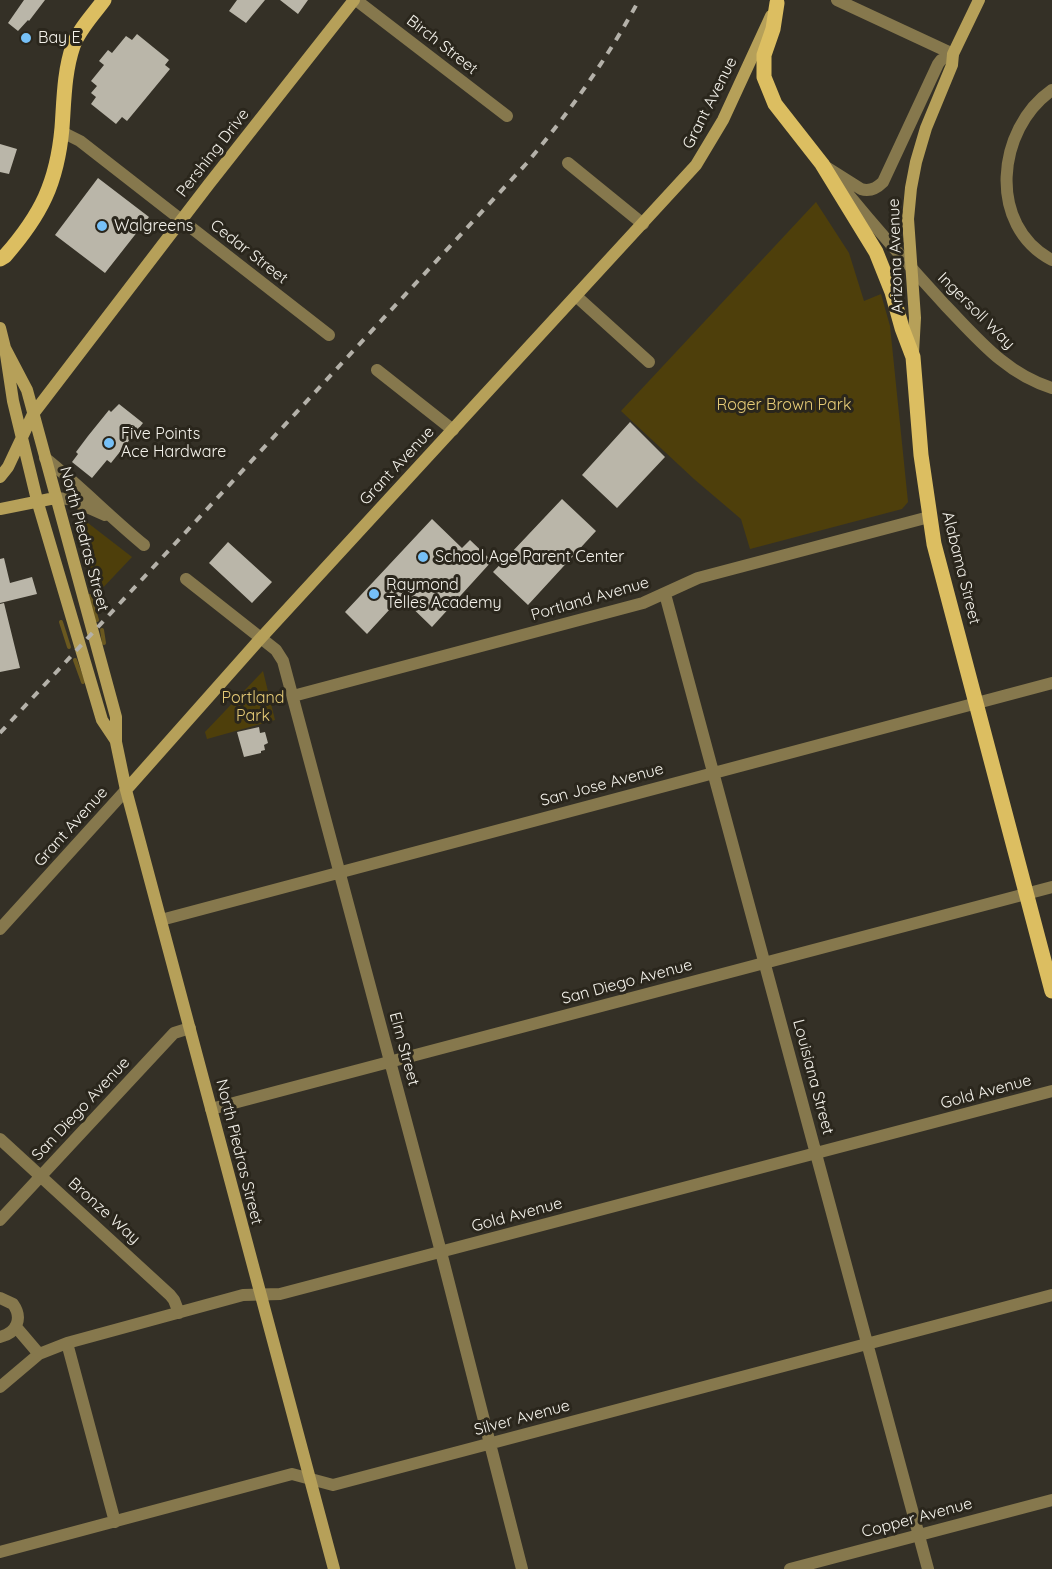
<!DOCTYPE html>
<html>
<head>
<meta charset="utf-8">
<style>
  body { margin:0 }
  canvas { display:block; background:#343026 }
</style>
</head>
<body>
<canvas width="1052" height="1569"></canvas>
<script>
const g = document.querySelector('canvas').getContext('2d');
g.lineJoin = 'round';
function paint(path, color) { g.fillStyle = color; g.fill(path, 'evenodd'); }
function trace(path, color, width, dash) { g.strokeStyle = color; g.lineWidth = width; g.lineCap = dash ? 'butt' : 'round'; g.setLineDash(dash || []); g.stroke(path); }
function label(font, color, halo, rows, align = 'center') {
  g.font = font + ' Quicksand,sans-serif'; g.lineWidth = 6; g.setLineDash([]); g.textBaseline = 'middle'; g.strokeStyle = halo; g.fillStyle = color; for (const [text, x, y, turn = 0] of rows) {
    g.save(); g.translate(x, y); g.rotate((+turn || 0) * Math.PI / 180); g.textAlign = isNaN(turn) ? turn : align; if (halo) g.strokeText(text, 0, 0); g.fillText(text, 0, 0); g.restore();
  }
}
const green = new Path2D(`
  M816 202 849 253 864 301 881 294 890 326 908 502 902 509 750 549 741 519 694 479 621 411Z
  M75 513 132 557 97 594Z
  M263 671 275 720 207 739 205 732Z`);
const stream = new Path2D(`
  M90 596 97 620
  M61 622 69 647
  M102 630 104 643
  M75 660 83 682`);
const building = new Path2D(`
  M24 0H45L29 21 28 20 18 31 8 23Z
  M237 0H265L246 23 229 11Z
  M280 0H308L298 14Z
  M137 34 169 60 165 65 170 69 127 121 122 117 116 124 91 104 96 97 91 93 97 86 91 81 104 65 99 61 108 50 112 53 126 36 132 40Z
  M0 144 17 149 9 174 0 172Z
  M98 178 149 217 105 273 55 235Z
  M119 404 143 423 111 463 107 460 92 478 72 462 78 454 76 452 88 436 109 410 111 412Z
  M630 422 665 457 617 508 582 475Z
  M562 499 596 531 528 605 493 572Z
  M432 519 462 548 470 540 492 561 432 627 401 597 367 634 345 612Z
  M228 542 272 582 252 603 209 563Z
  M4 558 10 583 32 577 37 594 0 603V559Z
  M4 603 20 668 0 672V604Z
  M259 727 260 733 265 732 268 743 264 745 265 750 261 751V753L244 757 237 732Z`);
const minor = new Path2D(`
  M356 0 507 116
  M837 0 953 54
  M1052 90C996 129 987 226 1052 260
  M62 132 80 141 329 335
  M568 163 643 224
  M823 165 861 189C870 192 877 188 883 182L938 64 941 60 953 54
  M843 188C876 228 910 267 945 305 977 338 1006 374 1052 388
  M576 296 649 362
  M377 370 453 430
  M45 458C80 486 110 517 144 545
  M55 498 69 499 105 515
  M186 579 276 650 283 661 441 1252 522 1569
  M665 594 928 1569
  M293 696 643 603 698 578 929 517
  M161 920 1052 683
  M0 929 126 790
  M211 1109 1052 887
  M0 1139 170 1295 174 1300 179 1313
  M0 1220 174 1033 190 1028
  M0 1298 13 1304C23 1318 17 1333 0 1337
  M16 1327 39 1354
  M67 1343 115 1522
  M0 1387 39 1354 67 1343 243 1295 280 1294 1052 1091
  M0 1552 292 1474 333 1485 1052 1295
  M790 1569 1052 1500`);
const secondary = new Path2D(`
  M0 328 5 348 13 401 37 500 102 720 116 741
  M5 348 27 390 116 717V742L126 790 334 1569
  M913 353 915 318 908 219 911 188 916 162 926 128 952 65 953 54 979 0
  M0 477 8 467 33 414 209 184 354 0
  M0 509 55 498
  M126 790 260 639 696 165 723 120 771 16`);
const primary = new Path2D(`
  M777 3 773 29 764 55V77L775 104 822 164 876 252 892 292 902 328 913 357 921 455 934 544 1052 991
  M0 259 5 256C41 215 57 183 62 128 64 101 64 72 73 46 79 29 94 14 104 0`);
const rail = new Path2D(`
  M0 733 526 164C569 113 607 59 639 0`);
const markers = [
  [26,38,6,"#76c0f7"],
  [102,226,6,"#76c0f7"],
  [109,443,6,"#76c0f7"],
  [423,557,6,"#76c0f7"],
  [374,594,6,"#76c0f7"]
];
const poiNames = [
  ["Bay E",38,38],
  ["Walgreens",114,226],
  ["Five Points",121,434],
  ["Ace Hardware",121,452],
  ["School Age Parent Center",435,557],
  ["Raymond",386,585],
  ["Telles Academy",386,603]
];
const streetNames = [
  ["Birch Street",442,45,38],
  ["Grant Avenue",710,103,-63],
  ["Pershing Drive",213,153,-52],
  ["Cedar Street",249,252,38],
  ["Arizona Avenue",896,256,-92],
  ["Ingersoll Way",976,311,45],
  ["Grant Avenue",397,466,-47],
  ["North Piedras Street",84,539,75],
  ["Alabama Street",961,568,76],
  ["Portland Avenue",590,599,-16],
  ["San Jose Avenue",602,785,-15],
  ["Grant Avenue",71,827,-48],
  ["San Diego Avenue",627,982,-15],
  ["Elm Street",404,1049,75],
  ["Louisiana Street",813,1077,75],
  ["Gold Avenue",986,1092,-15],
  ["San Diego Avenue",81,1109,-47],
  ["North Piedras Street",239,1152,76],
  ["Bronze Way",104,1211,42],
  ["Gold Avenue",517,1215,-15],
  ["Silver Avenue",522,1418,-15],
  ["Copper Avenue",917,1518,-15]
];
const parkNames = [
  ["Roger Brown Park",784,405],
  ["Portland",253,698],
  ["Park",253,716]
];
paint(green, '#4e3f0b');
trace(stream, '#6a581f', 4);
paint(building, '#bab6a9');
trace(minor, '#86784d', 12);
trace(secondary, '#b6a059', 12);
trace(primary, '#dcbe61', 15);
trace(rail, '#b4b1a9', 4, [8, 8]);
for (const [x, y, r, color] of markers) { const dot = new Path2D(); dot.arc(x, y, r, 0, 2 * Math.PI); g.fillStyle = color; g.fill(dot); trace(dot, '#2a261c', 2); }
label('16px', '#f4f2eb', '#2a261c', poiNames, 'left');
label('16px', '#f4f2eb', '#2a261c', streetNames);
label('16px', '#e6cb77', '#2a261c', parkNames);
</script>
</body>
</html>
